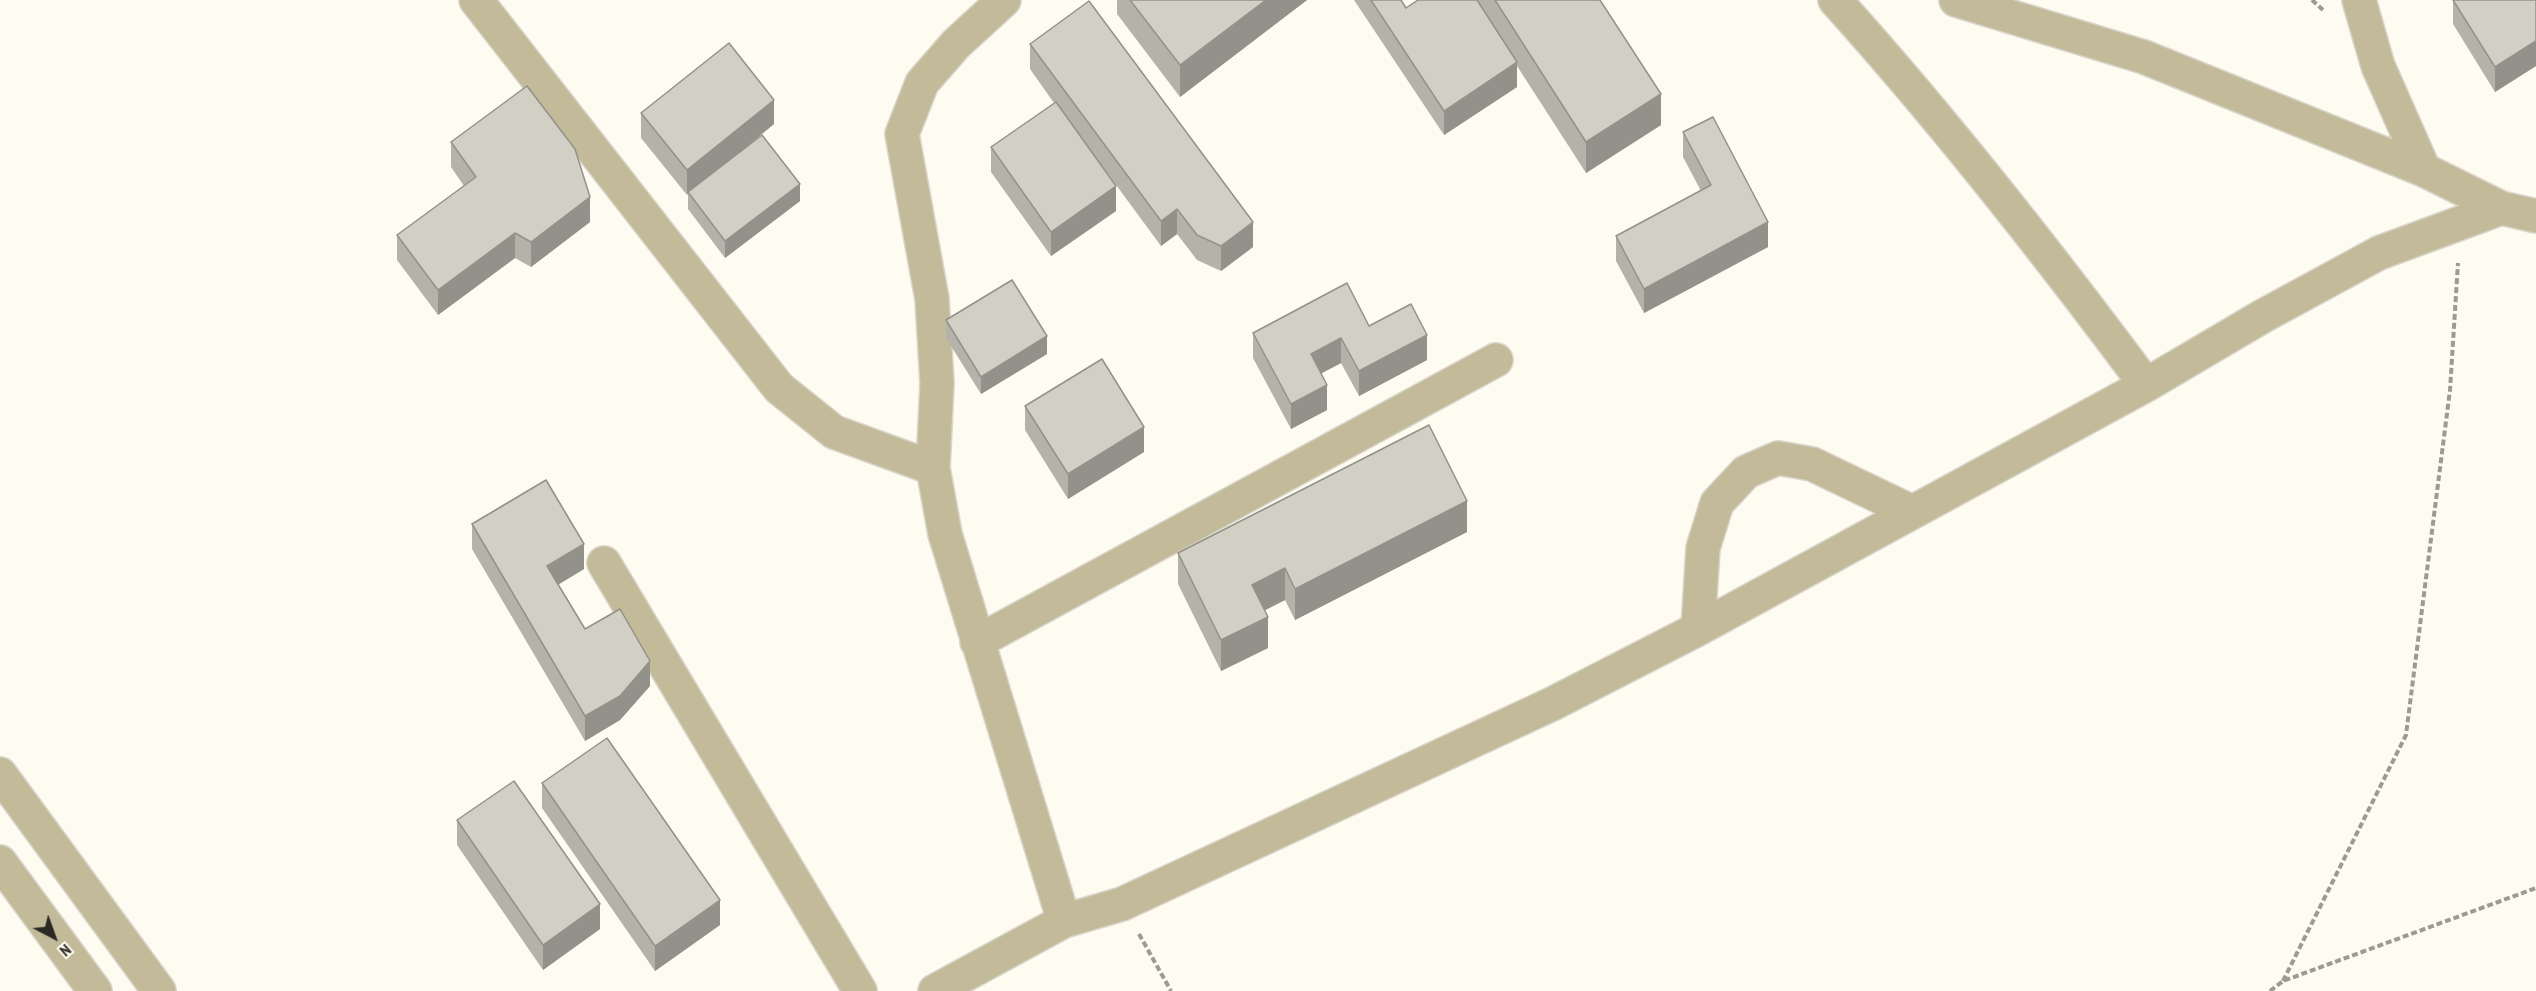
<!DOCTYPE html>
<html>
<head>
<meta charset="utf-8">
<style>
  body { margin:0 }
  #map { position:relative; width:2536px; height:991px; overflow:hidden; background:#fefbf0; font-family:"PT Sans Narrow",sans-serif }
  canvas { display:block }
  .north { position:absolute; left:24px; top:907px; width:60px; height:60px; -webkit-text-stroke:4px #fefbf0; paint-order:stroke; rotate:139deg; font-size:16px; font-weight:700; line-height:24px; text-align:center; color:#2a2925 }
  .north::after { content:''; display:block; margin:auto; width:21px; height:27px; background:#2a2925; clip-path:polygon(50% 0,100% 100%,50% 72%,0 100%) }
</style>
</head>
<body>
<div id="map">
<canvas width="2536" height="991"></canvas>
<div class="north">N</div>
</div>
<script>
const g = document.querySelector('canvas').getContext('2d');
g.lineJoin = 'round';
function trace(path, color, width, dash) { g.strokeStyle = color; g.lineWidth = width; g.lineCap = dash ? 'butt' : 'round'; g.setLineDash(dash || []); g.stroke(path); }
function paint(path, color) { g.fillStyle = color; g.fill(path, 'evenodd'); }
const path = new Path2D(`
  M2312 0 2323 10
  M1139 934 1171 991
  M2283 981 2406 735 2450 390 2458 263
  M2270 991 2283 981 2536 888`);
const minor = new Path2D(`
  M476 0 779 388 834 432 933 468
  M1004 0 956 44 922 83 902 134 932 299 937 383 933 468 945 534 1064 921
  M1835 0C1946 123 2047 252 2146 385
  M1956 0 2144 57 2424 170 2501 208
  M2359 0 2378 66 2424 170
  M604 563 860 991
  M1698 629 1703 548 1717 503 1746 472 1778 458 1812 464 1912 512
  M977 642 1496 360
  M0 774 159 991
  M0 862 95 991
  M935 991 1064 921 1122 904 1552 704 1698 629 2146 385 2263 316 2379 253 2501 208 2536 216`);
const wall = new Path2D(`
  M1117 0H1307L1180 97 1117 14Z
  M1354 0H1401L1406 8 1418 0H1600L1661 125 1586 173 1517 66V87L1444 135Z
  M2453 0H2536V66L2495 92 2453 24Z
  M1030 44 1253 247 1221 271 1197 260 1177 234 1161 246 1097 159 1116 211 1051 256 991 172V147L1054 103 1030 69Z
  M641 113 774 124 744 149 800 201 725 258 688 209V194L687 195 641 138Z
  M1683 132 1768 247 1644 313 1616 261V236L1701 191 1683 157Z
  M451 142 590 222 531 267 515 258 438 315 397 260V235L464 186 451 167Z
  M946 320 1047 354 981 394 946 338Z
  M1369 326 1427 360 1359 396 1341 363 1321 373 1327 410 1291 429 1253 358V333Z
  M1025 406 1144 452 1068 499 1025 430Z
  M472 524 584 569 558 585 585 629 650 686 620 720 585 741 472 549Z
  M1467 532 1295 620 1285 600 1264 610 1268 648 1221 671 1178 584V553Z
  M542 783 720 925 655 971 542 808Z
  M457 820 600 929 543 970 457 845Z`);
const shadedWall = new Path2D(`
  M1266 0H1307L1180 97V65Z
  M2536 41V66L2495 92V67Z
  M1517 62V87L1444 135V111Z
  M1661 94V125L1586 173V142Z
  M774 100V124L689 193 688 192 687 195V170Z
  M800 184V201L725 258V241Z
  M1116 186V211L1051 256V232Z
  M590 197V222L531 267V242Z
  M1177 209V234L1161 246V221Z
  M1253 222V247L1221 271V246Z
  M1768 222V247L1644 313V289Z
  M515 233V258L438 315V290Z
  M1427 335V360L1359 396V371Z
  M1047 336V354L981 394V377Z
  M1341 338V363L1311 379V354Z
  M1327 385V410L1291 429V404Z
  M1144 427V452L1068 499V474Z
  M1467 501V532L1295 620V589Z
  M584 544V569L547 591V566Z
  M1285 568V600L1252 617V585Z
  M1268 617V648L1221 671V640Z
  M650 661V686L620 720 585 741V716Z
  M720 900V925L655 971V946Z
  M600 904V929L543 970V945Z`);
const building = new Path2D(`
  M1130 0H1266L1180 65Z
  M1371 0H1401L1406 8 1418 0H1477L1517 62 1444 111Z
  M1495 0H1600L1661 94 1586 142Z
  M2453 0H2536V41L2495 67Z
  M1089 1 1253 222 1221 246 1197 235 1177 209 1161 221 1030 44Z
  M729 43 774 100 687 170 641 113Z
  M527 86 575 149 590 197 531 242 515 233 438 290 397 235 476 177 451 142Z
  M1056 102 1116 186 1051 232 991 147Z
  M1713 117 1768 222 1644 289 1616 236 1711 185 1683 132Z
  M762 135 800 184 725 241 688 192Z
  M1012 280 1047 336 981 377 946 320Z
  M1347 283 1369 326 1411 304 1427 335 1359 371 1341 338 1311 354 1327 385 1291 404 1253 333Z
  M1102 359 1144 427 1068 474 1025 406Z
  M1429 425 1467 501 1295 589 1285 568 1252 585 1268 617 1221 640 1178 553Z
  M546 480 584 544 547 566 585 629 620 609 650 661 620 696 585 716 472 524Z
  M607 738 720 900 655 946 542 783Z
  M514 781 600 904 543 945 457 820Z`);
trace(minor, '#d8d5cb', 36);
trace(path, '#9c9a92', 4, [6, 3]);
trace(minor, '#c3ba99', 33);
paint(wall, '#b5b3a9');
paint(shadedWall, '#93928a');
paint(building, '#d2d0c5');
trace(building, '#93928a', 1.5);
</script>
</body>
</html>
